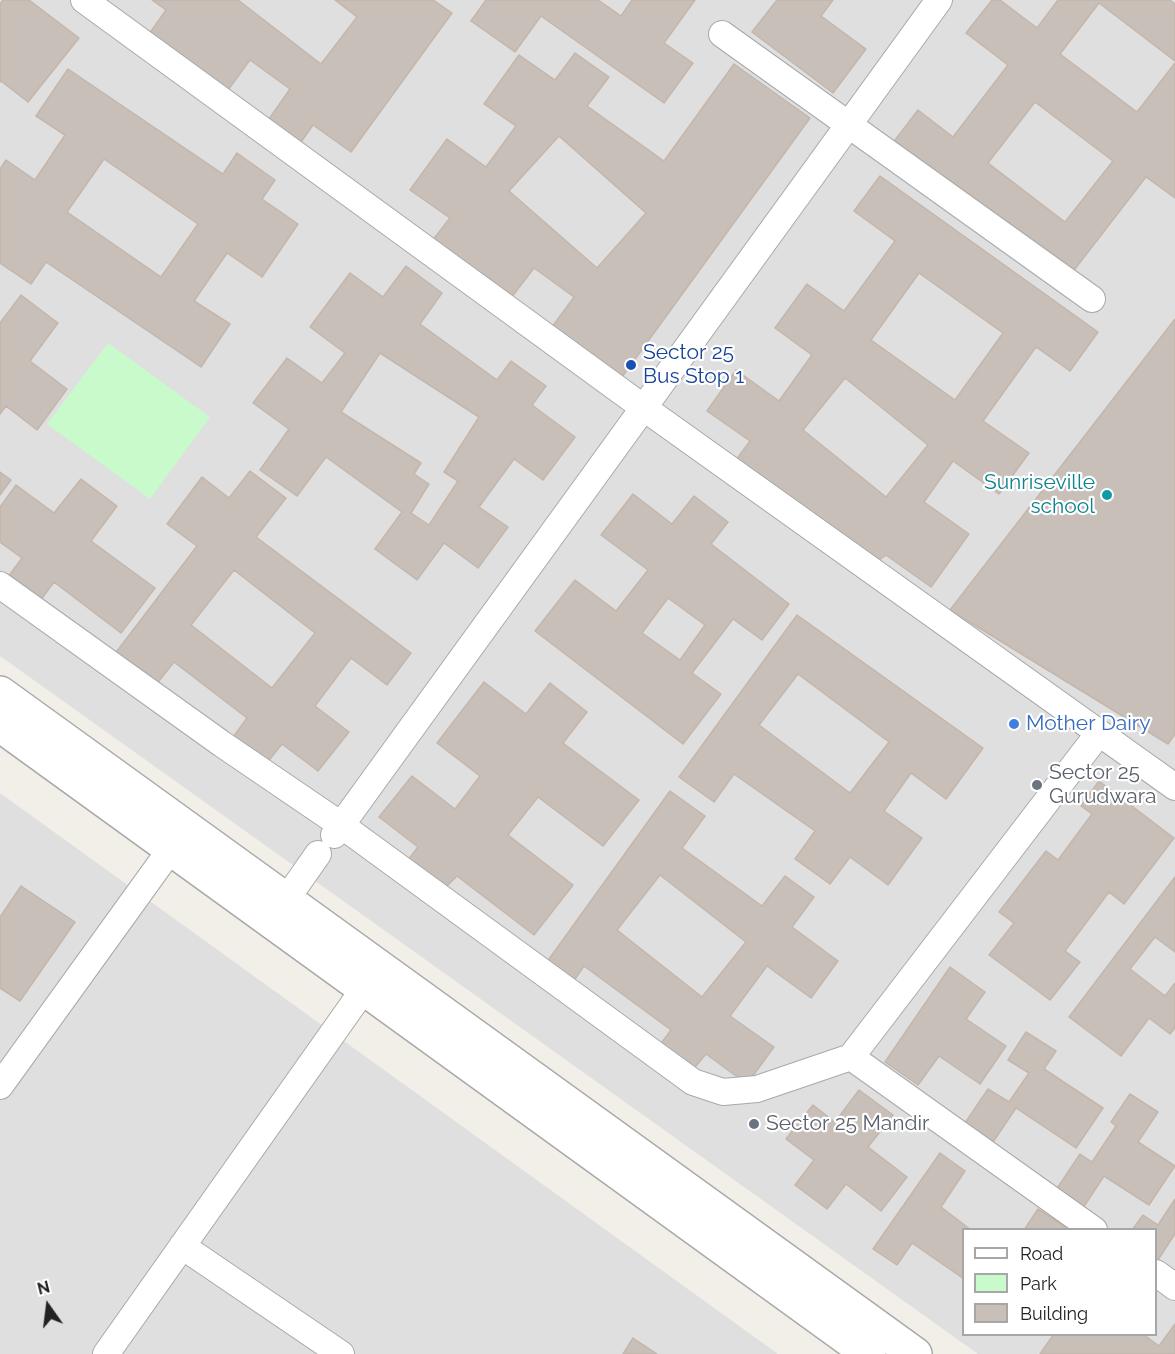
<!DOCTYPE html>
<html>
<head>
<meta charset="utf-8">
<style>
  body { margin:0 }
  #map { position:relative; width:1175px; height:1354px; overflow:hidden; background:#f2efe9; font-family:Raleway,sans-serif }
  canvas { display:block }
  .legend { position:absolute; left:962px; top:1228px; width:195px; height:108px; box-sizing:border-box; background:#fff; border:2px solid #a7a7a7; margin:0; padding:8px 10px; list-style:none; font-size:18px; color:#222 }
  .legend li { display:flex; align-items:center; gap:12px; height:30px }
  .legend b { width:30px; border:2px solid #a7a7a7 }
  .north { position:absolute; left:18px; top:1276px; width:60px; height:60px; -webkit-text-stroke:4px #fff; paint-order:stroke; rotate:346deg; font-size:16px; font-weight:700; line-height:24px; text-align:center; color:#222 }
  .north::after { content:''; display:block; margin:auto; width:21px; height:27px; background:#222; clip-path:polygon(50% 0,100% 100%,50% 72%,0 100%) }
</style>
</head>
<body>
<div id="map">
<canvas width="1175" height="1354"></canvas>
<ul class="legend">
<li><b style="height:8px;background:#fff"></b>Road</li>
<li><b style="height:16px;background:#c8facc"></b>Park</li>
<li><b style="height:16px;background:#c7bfb8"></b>Building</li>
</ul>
<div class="north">N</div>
</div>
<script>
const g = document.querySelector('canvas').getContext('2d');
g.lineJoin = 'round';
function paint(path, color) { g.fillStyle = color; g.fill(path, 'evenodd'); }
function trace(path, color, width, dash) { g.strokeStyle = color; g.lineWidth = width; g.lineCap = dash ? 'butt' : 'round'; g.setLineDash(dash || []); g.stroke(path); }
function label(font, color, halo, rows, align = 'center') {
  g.font = font + ' Raleway,sans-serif'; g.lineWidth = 4.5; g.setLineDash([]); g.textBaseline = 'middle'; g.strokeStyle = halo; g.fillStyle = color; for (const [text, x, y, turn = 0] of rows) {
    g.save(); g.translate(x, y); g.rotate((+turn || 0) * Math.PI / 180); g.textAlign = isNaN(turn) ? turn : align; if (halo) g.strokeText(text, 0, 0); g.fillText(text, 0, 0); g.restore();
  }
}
const residential = new Path2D(`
  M0 0H1175V1354H978L0 656ZM964 1230H1156V1334H964Z
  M0 793 778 1354H0Z`);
const park = new Path2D(`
  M108 343 210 417 150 499 47 424Z`);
const building = new Path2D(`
  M3 0H29L79 38 28 102 1 81 0 82V4Z
  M152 0H238L321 64 357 17 335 0H433L452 13 351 152 313 125 301 142 269 119 290 89 250 60 228 90 149 34 166 10Z
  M486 0H598L621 16 632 0H695L664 43 693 63 664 103 541 16 515 52 471 21Z
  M777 0H833L821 16 866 49 833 93 752 32Z
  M992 0H1000L1037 28 1058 0H1170L1175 4V61L1099 3 1060 54 1137 112 1175 63V198L1146 177 1068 278 892 144 918 110 953 137 1008 65 966 33ZM1035 102 1113 161 1065 222 988 163Z
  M575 53 609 77 587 106 664 161 734 64 810 118 622 377 552 327 574 297 534 268 511 298 432 241 450 218 410 190 447 139 486 167 516 126 484 104 519 55 555 80ZM559 136 646 213 597 268 509 191Z
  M68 69 223 174 237 153 275 180 262 199 298 224 262 277 227 253 194 301 230 324 201 367 46 262 31 284 0 263V169L6 160 35 180 65 135 36 116ZM104 159 198 224 161 277 67 212Z
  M880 176 1098 332 1070 371 1036 347 983 421 1029 453 999 494 953 461 924 502 969 534 931 587 886 555 874 564 733 464 750 441 707 411 736 370 779 401 812 355 775 328 807 284 844 311 895 241 854 211ZM919 273 1003 333 955 400 871 340ZM845 378 928 445 886 497 803 430Z
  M406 266 442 293 420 324 497 380 511 361 546 386 532 405 575 437 543 480 514 459 479 507 508 527 478 568 444 543 417 580 375 549 402 512 326 457 297 496 260 470 289 429 253 403 287 358 322 383 345 353 310 327 350 273 383 297ZM380 353 479 417 444 472 458 481 429 525 411 513 429 484 414 474 421 463 341 412Z
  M21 295 58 323 30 361 67 389 37 430 6 406 0 414V323Z
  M1175 319V734L1168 744 950 610Z
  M250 471 286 498 256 537 411 653 387 685 351 658 315 706 349 732 318 771 282 744 262 769 228 744 247 718 174 662 155 686 114 655 197 546 167 524 202 477 229 498ZM234 570 315 633 272 688 191 625Z
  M0 472 11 480 0 495Z
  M81 479 117 506 91 541 155 588 121 633 54 582 37 605 5 581 22 558 0 542V507L16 485 54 513Z
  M633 494 672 524 694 496 728 522 711 544 789 604 762 640 733 619 692 673 721 694 683 744 535 631 575 580 616 611 648 570 601 535ZM668 598 705 625 680 660 642 633Z
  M797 615 983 748 946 799 911 773 884 811 922 838 888 885 850 857 830 884 795 859 815 831 734 774 714 802 679 777ZM798 674 889 742 850 793 759 725Z
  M484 682 526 714 550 683 587 712 563 743 639 800 603 846 538 797 508 835 573 885 534 935 457 876 441 892 404 865 418 847 379 817 412 776 455 809 480 776 437 743Z
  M1099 781 1174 838 1124 904 1109 892 1065 951 1080 962 1050 1000 989 955 1014 923 999 912 1046 851 1058 860 1092 814 1081 806Z
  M670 791 705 816 682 848 762 906 785 876 814 897 792 927 838 961 811 998 767 966 730 1016 774 1047 747 1084 706 1054 690 1073 656 1050 671 1030 584 966 573 982 544 966ZM660 875 746 942 702 997 617 930Z
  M1175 877V952L1155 937 1130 969 1165 996 1175 983V1028L1170 1034 1149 1018 1121 1056 1069 1017Z
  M21 886 75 922 20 1001 0 988V917Z
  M950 967 985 992 966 1019 1006 1046 980 1084 939 1056 918 1085 885 1062Z
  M1026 1032 1056 1051 1044 1069 1103 1108 1076 1148 1016 1108 993 1142 965 1123 988 1089 1009 1102 1029 1073 1008 1060Z
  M859 1090 893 1115 868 1147 907 1177 881 1211 846 1184 827 1209 795 1185 814 1160 786 1139 813 1105 835 1122Z
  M1130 1094 1158 1112 1138 1142 1175 1166 1149 1205 1104 1176 1083 1208 1056 1190 1080 1154 1092 1162 1116 1126 1111 1122Z
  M940 1153 965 1171 941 1207 971 1230H964V1279L912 1243 897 1265 873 1249Z
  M1175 1199V1234L1158 1260 1156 1258V1230H1132L1143 1215 1158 1225Z
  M1038 1209 1070 1230H1024Z
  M1175 1324V1354H1040L1054 1334H1143L1159 1346Z
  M633 1338 657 1354H623Z`);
const minor = new Path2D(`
  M84 0 644 408 1175 787
  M722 34 1092 299
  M0 585 222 744 341 825 693 1082 723 1092 757 1089 851 1057 1099 733
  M334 835 939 0
  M276 914 318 854
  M851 1057 1094 1230
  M0 1086 181 835
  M182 1246 341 1354
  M1156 1273 1175 1287
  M106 1354 364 989`);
const tertiary = new Path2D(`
  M0 693 915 1354
  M0 725 869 1354`);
const markers = [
  [631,365,6,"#1a4fb4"],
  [1107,495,6,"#0f9aa8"],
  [1014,724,6,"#3f7fe0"],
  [1037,785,6,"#6b7280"],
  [754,1124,6,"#6b7280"]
];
const transitNames = [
  ["Sector 25",643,353],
  ["Bus Stop 1",643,377]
];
const cultureNames = [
  ["Sunriseville",1095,483],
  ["school",1095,507]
];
const shopNames = [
  ["Mother Dairy",1026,724]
];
const worshipNames = [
  ["Sector 25",1049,773],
  ["Gurudwara",1049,797],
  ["Sector 25 Mandir",766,1124]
];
paint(residential, '#e0dfdf');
paint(park, '#c8facc');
paint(building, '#c7bfb8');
trace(building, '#c4b6ab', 1.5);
trace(minor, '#a9a9a9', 28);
trace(tertiary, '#a9a9a9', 36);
trace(minor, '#fff', 26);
trace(tertiary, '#fff', 33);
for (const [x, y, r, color] of markers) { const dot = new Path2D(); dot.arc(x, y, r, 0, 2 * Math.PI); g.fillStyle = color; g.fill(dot); trace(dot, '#fff', 2); }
label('21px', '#164399', '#fff', transitNames, 'left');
label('21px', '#0d838f', '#fff', cultureNames, 'right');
label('21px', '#366cbe', '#fff', shopNames, 'left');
label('21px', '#5b616d', '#fff', worshipNames, 'left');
</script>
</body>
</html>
